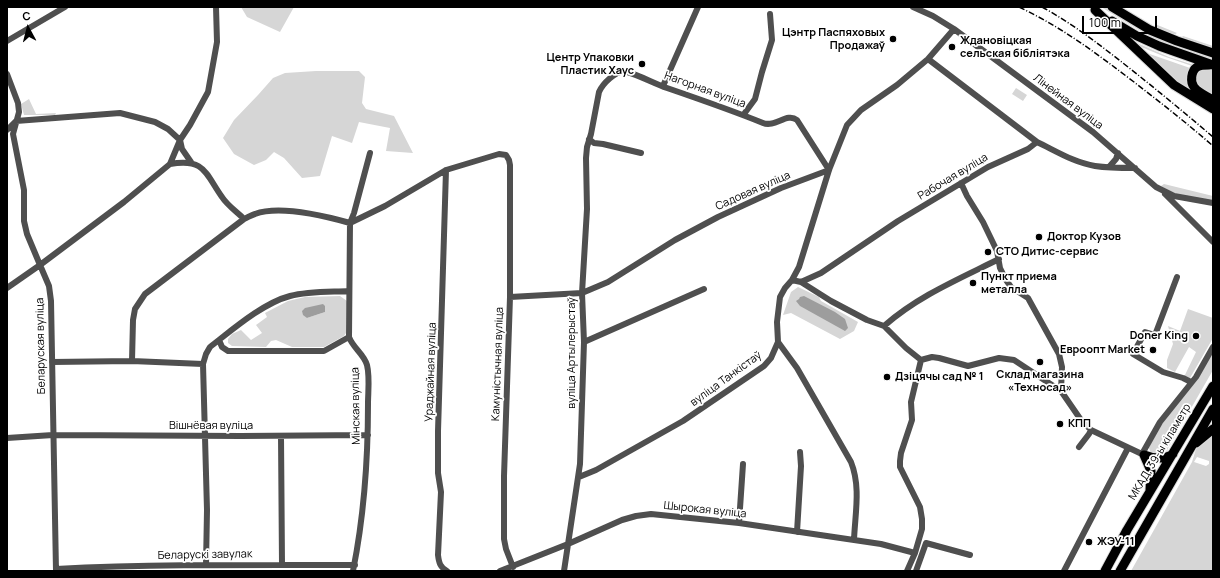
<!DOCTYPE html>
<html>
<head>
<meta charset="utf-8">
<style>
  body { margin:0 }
  #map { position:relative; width:1220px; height:578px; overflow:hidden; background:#fff; font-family:Manrope,sans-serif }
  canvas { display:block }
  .frame { position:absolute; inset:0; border:8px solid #000; pointer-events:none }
  .north { position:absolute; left:8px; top:8px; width:40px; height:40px; -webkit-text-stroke:3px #fff; paint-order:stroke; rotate:353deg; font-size:11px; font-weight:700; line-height:16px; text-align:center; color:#000 }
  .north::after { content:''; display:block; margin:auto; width:14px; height:18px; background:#000; clip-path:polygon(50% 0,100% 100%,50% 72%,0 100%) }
  .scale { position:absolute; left:1082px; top:16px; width:75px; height:18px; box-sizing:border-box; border:2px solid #000; border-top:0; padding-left:5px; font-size:12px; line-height:14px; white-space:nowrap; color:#000; -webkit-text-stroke:3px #fff; paint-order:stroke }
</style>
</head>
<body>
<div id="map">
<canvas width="1220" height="578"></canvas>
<div class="frame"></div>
<div class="north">С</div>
<div class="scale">100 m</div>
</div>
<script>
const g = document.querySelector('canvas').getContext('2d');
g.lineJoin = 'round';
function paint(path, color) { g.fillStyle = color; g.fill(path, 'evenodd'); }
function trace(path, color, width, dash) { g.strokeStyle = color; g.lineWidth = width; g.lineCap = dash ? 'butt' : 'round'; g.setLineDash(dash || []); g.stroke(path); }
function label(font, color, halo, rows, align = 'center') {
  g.font = font + ' Manrope,sans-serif'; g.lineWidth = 3.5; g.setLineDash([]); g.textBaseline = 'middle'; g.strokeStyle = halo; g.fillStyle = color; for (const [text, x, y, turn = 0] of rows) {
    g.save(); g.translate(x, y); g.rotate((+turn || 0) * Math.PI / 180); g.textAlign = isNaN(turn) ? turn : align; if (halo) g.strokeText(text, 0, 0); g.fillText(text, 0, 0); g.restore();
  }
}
const green = new Path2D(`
  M241 7H294L280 32 247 17Z
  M1101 7H1105L1145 32 1213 57V59L1188 52 1154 39Z
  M1155 24 1177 33 1174 35 1157 29Z
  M1183 36 1213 46V49L1184 39 1182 37Z
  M1135 42 1169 57 1194 65 1192 66 1163 56 1134 44Z
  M1144 52 1190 68 1193 92 1188 90 1162 70Z
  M1206 67 1213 69V96L1196 85 1194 74Z
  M316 71H359L365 77 362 103 366 109 394 116 413 153 386 151 390 128 359 122 352 143 332 136 320 176 302 178 284 158 274 152 266 160 254 165 234 154 223 138 234 120 258 95 273 78 285 73Z
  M1016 88 1027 95 1023 101 1012 94Z
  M29 99 36 114 56 113 55 115H24L21 104Z
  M1164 184 1213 196V201L1183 196 1171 192 1161 186Z
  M798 287 819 297 821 301 858 322 854 331 840 339 791 313 783 315 791 292Z
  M340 296 347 301 346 333 344 336 324 347H292L276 340 271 341 266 347 232 346 228 343V339L232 334 241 330 251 340 262 333 256 325 267 317 265 313 288 301 305 297ZM305 308 325 312 307 318Z
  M1188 309 1213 318V338L1190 378 1184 377 1196 352 1189 347 1175 372 1167 368V360L1173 344 1168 326 1180 331Z
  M1213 351V370L1166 452 1163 455 1151 454 1149 448 1150 445 1162 424Z
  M1213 432V571H1131L1192 462 1196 449ZM1197 457 1209 461V464L1206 466 1194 462Z`);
const water = new Path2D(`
  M804 296 835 312 845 319 848 328 845 331 800 306 796 301 799 299 800 297Z
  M323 304 325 306V312L307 318 303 315 302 311 305 308Z`);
const minor = new Path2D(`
  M913 7 933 16 954 29 1093 132 1156 187 1174 196 1213 203
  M7 41 65 7
  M928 59 1037 142
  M7 74 18 103 19 112 13 134 24 190V221L27 234 40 265 7 288
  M663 86 698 7
  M744 114 755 99 762 72 772 40 770 14
  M7 130 16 121 120 113 155 122 168 129 180 140
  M589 139 594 143 603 144 641 153
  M180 140 182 149 191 162
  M170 164C205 158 205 173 222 197 227 205 237 212 244 219 247 218 251 215 255 214 279 205 325 216 350 223L385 206 446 170 499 154 506 155 509 160 510 165V297L504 476V539L506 549 513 567
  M1109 167 1116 159 1118 153
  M446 170 438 431V473L441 492 438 555C439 563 440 567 447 571
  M961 183 967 196 983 222 997 251 1000 268 1006 280 1011 287 1028 298 1059 354 1062 367 1061 391
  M1165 194 1213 242
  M1177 277 1155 335 1145 332 1133 354 1163 372 1183 378 1191 382
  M792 280 801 282 821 273 898 221 988 167 1028 149 1037 142C1056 151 1075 163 1095 166 1108 168 1122 168 1135 168
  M801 282 831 301 867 320 884 326 906 348 921 360
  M510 297 582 293 608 282 675 240 718 217 781 188 829 170
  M884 326C918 296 959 279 999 259
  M219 340 222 347 228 351H324L349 337
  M584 342 704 289
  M778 342 797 368 851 462C861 487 855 514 854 540
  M921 360 932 357 939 358 968 366 999 358 1014 360 1061 391 1081 420 1091 430 1144 455
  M132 361 133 320 135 309 145 294 244 219
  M52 362 132 361 203 364
  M281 436 282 565
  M7 438 53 435 241 436 368 435
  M1079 447 1089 434 1091 430
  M1142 454 1160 422 1196 377 1213 347
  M579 477 596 470 683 421 764 366 771 358 778 342 777 322 780 297 785 288 792 280 799 267 829 170 847 125 861 110 897 85 928 59 954 29
  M739 523 743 464
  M797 532 801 466 800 452
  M206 565 207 510 203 364 206 354 210 347C232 330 263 303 290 296 309 291 330 292 349 291
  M56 569C155 564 255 565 355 565
  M56 571 51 301 49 286 40 265 124 202 170 164 180 140 190 125 208 92 217 42 216 7
  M353 571C364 516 368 460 368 404 368 392 370 377 367 365 364 354 353 348 349 337L350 223 354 213 370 153
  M500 571 568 544 622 520 636 516 651 514 739 523 854 540 881 544 915 553
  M564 571 580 464 584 342 582 293 587 209 586 158 587 147 591 134 599 92C603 83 615 72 624 71 639 75 653 83 667 88 699 99 731 110 763 123 775 128 787 112 797 120L829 170
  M907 571 915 553 922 529V519L920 507 900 467V461L901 453 912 420 911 402 921 360
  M916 571 926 543 970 555
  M1064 571 1128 448`);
const highway = new Path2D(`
  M1112 7 1150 30 1177 41 1213 53
  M1095 10 1174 85 1213 109
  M1112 21 1137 36 1159 46 1213 65
  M1209 65C1205 65 1200 65 1197 67 1191 71 1190 82 1194 87 1198 93 1207 96 1213 100
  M1196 443 1213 429
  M1144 455 1151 471 1150 490
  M1144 455C1154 459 1163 460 1173 454
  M1105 571 1127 530 1213 386
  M1120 571 1213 409`);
const rail = new Path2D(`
  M1019 7C1063 28 1096 53 1134 82 1161 103 1188 124 1213 146
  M1042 7C1073 24 1100 45 1128 67 1157 90 1185 113 1213 137`);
const markers = [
  [893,39,4,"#000"],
  [952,47,4,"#000"],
  [642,64,4,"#000"],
  [1039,237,4,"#000"],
  [988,252,4,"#000"],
  [973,283,4,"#000"],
  [1196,336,4,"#000"],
  [1153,350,4,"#000"],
  [1040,362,4,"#000"],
  [887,377,4,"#000"],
  [1060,424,4,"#000"],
  [1089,542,4,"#000"]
];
const poiNames = [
  ["Цэнтр Паспяховых",885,33,"right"],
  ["Продажаў",885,46,"right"],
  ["Ждановіцкая",960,41],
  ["сельская бібліятэка",960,54],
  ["Центр Упаковки",634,58,"right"],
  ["Пластик Хаус",634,71,"right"],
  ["Доктор Кузов",1047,237],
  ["СТО Дитис-сервис",996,252],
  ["Пункт приема",981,277],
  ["металла",981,290],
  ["Doner King",1188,336,"right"],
  ["Евроопт Market",1145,350,"right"],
  ["Склад магазина",1040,375,"center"],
  ["«Техносад»",1040,388,"center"],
  ["Дзіцячы сад № 1",895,377],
  ["КПП",1068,424],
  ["ЖЭУ-11",1097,542]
];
const streetNames = [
  ["Нагорная вуліца",705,90,20],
  ["Лінейная вуліца",1068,102,37],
  ["Рабочая вуліца",953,177,-31],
  ["Садовая вуліца",753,191,-24],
  ["Беларуская вуліца",41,346,-91],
  ["вуліца Артылерыстаў",572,353,-90],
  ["Камуністычная вуліца",498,364,-88],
  ["Ураджайная вуліца",431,372,-88],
  ["вуліца Танкістаў",726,379,-36],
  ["Мінская вуліца",356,406,-91],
  ["Вішнёвая вуліца",211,426],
  ["МКАД, 39-ы кіламетр",1160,452,-59],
  ["Шырокая вуліца",705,510,6],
  ["Беларускі завулак",205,555,-1]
];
paint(green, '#d6d6d6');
paint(water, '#9d9d9d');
trace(highway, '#dbdbdb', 11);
trace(minor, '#4f4f4f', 6);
trace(highway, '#000', 9);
trace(rail, '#000', 1.5, [6, 2, 1, 2]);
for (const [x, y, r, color] of markers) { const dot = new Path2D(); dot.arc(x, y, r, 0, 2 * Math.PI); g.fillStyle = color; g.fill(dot); trace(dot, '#fff', 1.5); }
label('bold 11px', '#000', '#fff', poiNames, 'left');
label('11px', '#000', '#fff', streetNames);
</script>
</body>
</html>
